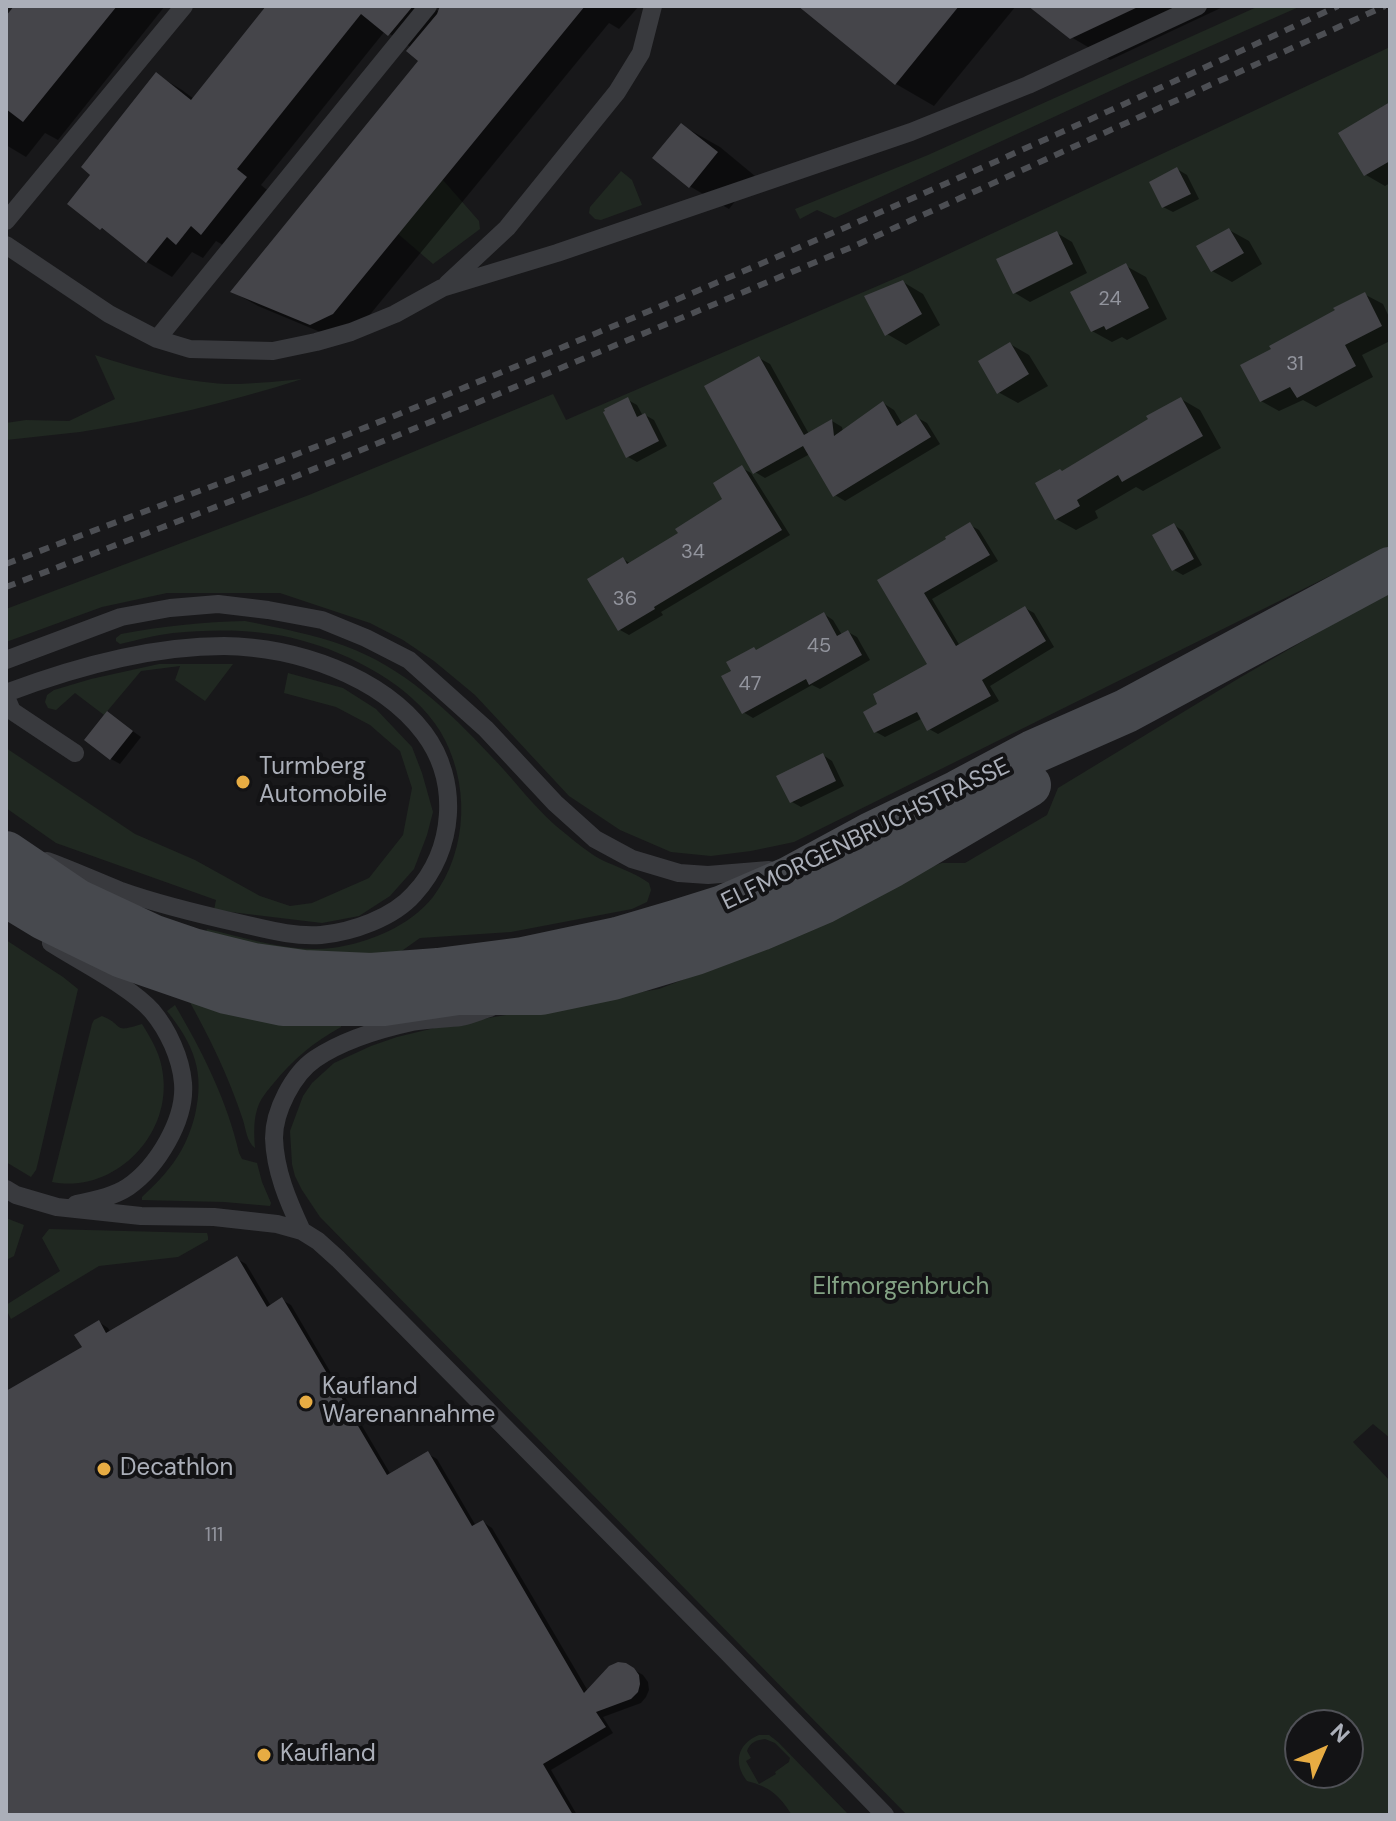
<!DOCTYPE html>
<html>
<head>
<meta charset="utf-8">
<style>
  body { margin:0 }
  #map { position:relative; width:1396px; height:1821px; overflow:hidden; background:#18181a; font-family:"DM Sans",sans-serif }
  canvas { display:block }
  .frame { position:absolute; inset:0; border:8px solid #abafb9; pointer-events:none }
  .north { position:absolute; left:1284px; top:1709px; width:80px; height:80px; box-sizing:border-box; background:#131315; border:2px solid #505157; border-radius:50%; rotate:45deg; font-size:22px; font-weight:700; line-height:32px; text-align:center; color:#abafb9 }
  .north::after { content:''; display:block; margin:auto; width:28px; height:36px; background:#e7ac43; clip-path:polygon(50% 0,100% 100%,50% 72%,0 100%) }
</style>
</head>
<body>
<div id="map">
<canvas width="1396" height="1821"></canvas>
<div class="frame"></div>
<div class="north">N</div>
</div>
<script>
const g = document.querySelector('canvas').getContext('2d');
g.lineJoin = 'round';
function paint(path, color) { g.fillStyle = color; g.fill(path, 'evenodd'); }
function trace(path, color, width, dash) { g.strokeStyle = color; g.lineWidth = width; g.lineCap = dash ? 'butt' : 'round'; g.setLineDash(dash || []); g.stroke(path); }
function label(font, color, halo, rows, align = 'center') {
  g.font = font + ' "DM Sans",sans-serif'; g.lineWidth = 8; g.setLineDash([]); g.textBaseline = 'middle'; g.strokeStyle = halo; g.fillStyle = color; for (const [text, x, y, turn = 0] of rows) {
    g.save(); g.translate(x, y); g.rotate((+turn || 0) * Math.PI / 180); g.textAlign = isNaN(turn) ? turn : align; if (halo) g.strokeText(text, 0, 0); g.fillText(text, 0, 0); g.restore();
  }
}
const green = new Path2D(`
  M1259 6H1301L1134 80 835 218 817 210 800 219 795 209 928 155Z
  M1390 47V546L794 842 751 851 711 856 671 852 620 830 569 796 475 695 434 661 403 640 370 623 280 593H167L102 607 6 642V609L309 495 553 394 566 420 910 272Z
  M621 171 632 180 642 205 601 220 595 219 589 213 590 207Z
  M436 172 479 221 480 229 433 264 390 227Z
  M95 355C141 370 192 385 240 384 261 383 282 381 302 379 230 402 155 420 80 432 55 435 31 437 6 440V423L26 420 69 421 115 399Z
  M1390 591V1438L1373 1424 1353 1442 1390 1481V1815H907L320 1217 302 1190 295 1176 292 1164 290 1131 303 1096 312 1083 334 1063 371 1046 397 1037 447 1025 659 989 772 945 919 871 942 863H965L1047 815 1058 788 1241 677ZM1300 1725H1348V1773H1300Z
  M245 621C279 628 313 634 345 646 403 667 449 711 490 755 513 778 531 804 556 826 570 837 584 850 600 859 616 867 634 872 649 883L651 890 647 902 632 909 511 932 420 938 386 962 203 942 207 929C247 938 291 953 332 948 369 943 410 926 433 897 469 849 470 781 440 731 413 686 350 653 300 640 260 629 215 629 173 633 156 635 137 640 120 644L116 641V638L121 634C162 626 203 622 245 621Z
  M159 664H233L205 701 175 680 180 666 141 671 104 715 75 693 56 710 48 708 45 702 47 695 54 690 91 679Z
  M288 673 343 688 376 709 412 747 422 773 433 812 427 835 414 869 390 896 359 916 322 923 214 910 216 900 56 843 6 808V748L135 834 195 860 260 896 290 906 312 903 369 878 403 835 412 788 400 751 370 725 336 707 284 693Z
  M6 940 63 977 78 989 39 1158 36 1170 31 1177 6 1162Z
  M187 997 342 1021 341 1027C314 1042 293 1059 273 1084 268 1090 262 1097 259 1104 253 1118 254 1134 255 1148 247 1142 246 1130 243 1120 229 1077 209 1036 187 997Z
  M175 1005C202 1051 227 1100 239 1153L242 1159 257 1163 262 1182 271 1203 270 1206 224 1202 142 1200V1197C169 1172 186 1151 195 1115 205 1072 194 1045 167 1011Z
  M102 1016C125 1025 111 1034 142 1024 152 1040 161 1055 163 1075 171 1136 114 1194 52 1182L92 1024 94 1020Z
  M6 1218 24 1225 14 1256 6 1260Z
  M49 1229 202 1233H207L208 1237V1240L178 1257 99 1266 11 1319 6 1309V1305L60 1271 42 1238Z
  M759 1735H769L778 1742 849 1815H792C779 1795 770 1787 747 1781 733 1763 737 1744 759 1735ZM765 1739 775 1743 790 1758 789 1762 775 1772 776 1774 759 1784 746 1761 751 1758 747 1751C750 1742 757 1740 765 1739Z`);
const shadow = new Path2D(`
  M16 6H165L58 140 45 133 26 157 6 145V19Z
  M269 6H429L440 12V8L437 6H639L619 29 609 23 359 328 337 339 258 306 233 292 421 61 412 48 385 31 261 185 272 194 228 248 216 241 203 258 192 252 172 277 147 262 116 237 101 228 93 175 157 75 182 90 194 99Z
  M801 6H1016L934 106 896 84Z
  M1031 6H1225L1110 60 1071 37Z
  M1390 104V183L1385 186 1366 175Z
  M681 125 720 147 755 176 729 209 691 187 655 158Z
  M1177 169 1187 175 1199 199 1173 212 1163 207Z
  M1229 230 1249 241 1262 264 1232 282 1212 271Z
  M1057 233 1072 242 1087 273 1030 302 1015 293Z
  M1126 266 1146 277 1167 319 1127 340 1122 337 1112 342 1092 331Z
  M903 282 923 294 940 325 906 345 887 334Z
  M1364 294 1383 304 1390 319V341L1362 355 1373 377 1316 407 1303 400 1279 411 1261 401Z
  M1010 344 1029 355 1048 386 1018 403 998 392Z
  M759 358 770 364 809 434 832 421 842 427 843 432 883 403 894 410 903 425 916 417 927 423 940 444 845 501 835 495 810 454 765 478 755 472Z
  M1181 399 1200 410 1221 448 1143 491 1136 487 1095 511 1098 518 1076 530 1056 519 1063 473Z
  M628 400 637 405 643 416 645 415 654 420 667 446 637 462 628 457Z
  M742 468 751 473 790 535 661 612 663 615 629 635 620 630 623 559 631 564 680 533 725 500Z
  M970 525 979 530 998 561 932 599 960 646 1025 608 1034 613 1054 647 990 686 999 701 938 734 929 729 923 718 885 737 876 732 880 705 930 665 880 580Z
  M1174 525 1183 531 1202 565 1183 575 1174 570Z
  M824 614 833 620 842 635 848 632 857 637 870 660 820 689 812 685 753 718 743 712 757 651Z
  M116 719 141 737 120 764 111 759Z
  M823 755 832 761 844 786 801 807 792 802Z
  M237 1259 246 1264 271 1306 282 1300 291 1305 391 1475 428 1454 437 1459 476 1526 483 1522 492 1528 588 1691 636 1671 643 1675 648 1682 649 1690 646 1697 641 1703 603 1717 613 1733 551 1770 577 1815H6V1394L84 1348 99 1322 108 1328 111 1333Z`);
const building = new Path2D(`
  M14 6H117L23 122 6 109V16Z
  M266 6H413L388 36 361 14 237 169 247 177 201 235 191 226 176 245 167 237 146 263 102 228 100 230 67 204 90 175 81 167 156 72 191 100Z
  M440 6H585L333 314 310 325 230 292 418 61 406 51 437 14Z
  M798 6H959L895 85Z
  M1028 6H1140L1070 39Z
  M1390 102V161L1364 176 1338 133Z
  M681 123 718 152 689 188 652 158Z
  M1177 167 1191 194 1162 208 1149 182Z
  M1229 228 1244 253 1211 272 1196 246Z
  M1057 231 1073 264 1013 294 996 259Z
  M1126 263 1149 308 1106 330 1104 326 1091 332 1070 292Z
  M903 280 922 314 885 336 864 296Z
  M1365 292 1382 326 1345 345 1356 366 1297 398 1290 387 1260 402 1240 365 1271 349 1269 346 1335 310 1333 308Z
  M1010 342 1029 374 997 394 978 361Z
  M759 356 804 435 832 419 834 436 883 401 897 426 916 414 931 437 833 497 803 446 753 474 704 386Z
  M628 397 637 417 645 413 659 441 626 458 603 412 605 411 604 409Z
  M1181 397 1203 436 1122 482 1118 475 1077 500 1080 506 1055 520 1035 483 1060 469 1062 471 1148 419 1146 416Z
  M742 465 782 530 654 607 655 609 618 631 587 579 623 557 627 564 678 533 675 529 722 499 713 483Z
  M970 522 990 555 924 593 956 646 1025 606 1046 641 982 680 991 696 927 731 917 712 874 733 863 712 877 704 873 694 927 664 877 580 946 539 945 537Z
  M1174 523 1194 559 1172 571 1152 535Z
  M824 612 837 636 848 630 862 655 809 685 806 679 742 714 721 676 731 671 726 662 754 647 756 650Z
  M107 711 133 731 110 760 84 740Z
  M823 753 836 781 790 803 776 776Z
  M237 1256 267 1307 282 1297 387 1475 428 1451 472 1526 483 1520 584 1693 609 1666 618 1662 626 1663 634 1668 639 1675 640 1684 638 1692 631 1699 596 1712 606 1727 543 1764 573 1815H6V1391L82 1347 74 1335 99 1320 106 1333Z`);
const service = new Path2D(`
  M6 221 184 6
  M6 245 109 314 157 339 190 349 273 351 316 342 351 332 395 314 442 288 557 253 911 132 1028 85 1198 6
  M447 284 507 228 617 92 641 53 653 6
  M157 339 428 6
  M6 660 121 617 170 608 218 604 268 610 322 620 366 638 409 660 486 729 555 803 595 839 632 859 679 873 708 875 769 870
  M6 693C75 667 150 646 224 646 295 647 380 675 424 733 460 781 455 850 414 894 393 918 352 932 321 935 295 937 269 930 243 924 203 915 160 905 121 891 96 881 72 870 47 861
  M6 697 12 711 75 753
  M51 943C79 961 131 987 152 1011 168 1030 181 1058 183 1083 186 1120 157 1167 128 1187 113 1197 93 1201 76 1204
  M6 1189 16 1195 57 1207 141 1216 214 1217 277 1224 302 1231 318 1241 338 1259 728 1653 885 1815
  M302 1231C288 1201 275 1171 274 1138 274 1111 293 1074 315 1059 343 1040 380 1029 412 1022 428 1019 445 1019 461 1017 471 1015 480 1011 490 1008`);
const secondary = new Path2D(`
  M6 853 77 901 152 936 193 950 254 965 304 972 371 975 438 970 523 959 617 939 678 921 723 907 788 879 871 834 958 792 1033 752 1126 711 1390 569
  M6 895 44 918 122 956 226 992 283 1004H384L458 993H541L613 978 696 953 760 929 823 902 891 866 1029 785`);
const rail = new Path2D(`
  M6 564C146 510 287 460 426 403 733 279 1037 146 1338 6
  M6 587 294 477 433 421 852 247 1385 6`);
const markers = [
  [243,782,8,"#e7ac43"],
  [306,1402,8,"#e7ac43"],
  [104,1469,8,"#e7ac43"],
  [264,1755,8,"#e7ac43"]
];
const numberNames = [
  ["24",1110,300],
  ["31",1295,365],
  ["34",693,553],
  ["36",625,600],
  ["45",819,647],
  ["47",750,685],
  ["111",214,1536]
];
const poiNames = [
  ["Turmberg",259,768],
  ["Automobile",259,796],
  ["Kaufland",322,1388],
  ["Warenannahme",322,1416],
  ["Decathlon",120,1469],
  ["Kaufland",280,1755]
];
const streetNames = [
  ["ELFMORGENBRUCHSTRASSE",866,835,-26]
];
const parkNames = [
  ["Elfmorgenbruch",901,1288]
];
paint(green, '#202821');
paint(shadow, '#0007');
paint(building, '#45454a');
trace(service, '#393a3e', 18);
trace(secondary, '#47494e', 44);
trace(rail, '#4c4e53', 6, [10, 8]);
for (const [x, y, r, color] of markers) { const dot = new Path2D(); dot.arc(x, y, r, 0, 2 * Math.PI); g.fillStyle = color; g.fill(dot); trace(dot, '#131315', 3); }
label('20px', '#92949d', null, numberNames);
label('24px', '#abafb9', '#131315', poiNames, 'left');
label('24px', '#abafb9', '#131315', streetNames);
label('24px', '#83a284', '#131315', parkNames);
</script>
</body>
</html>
